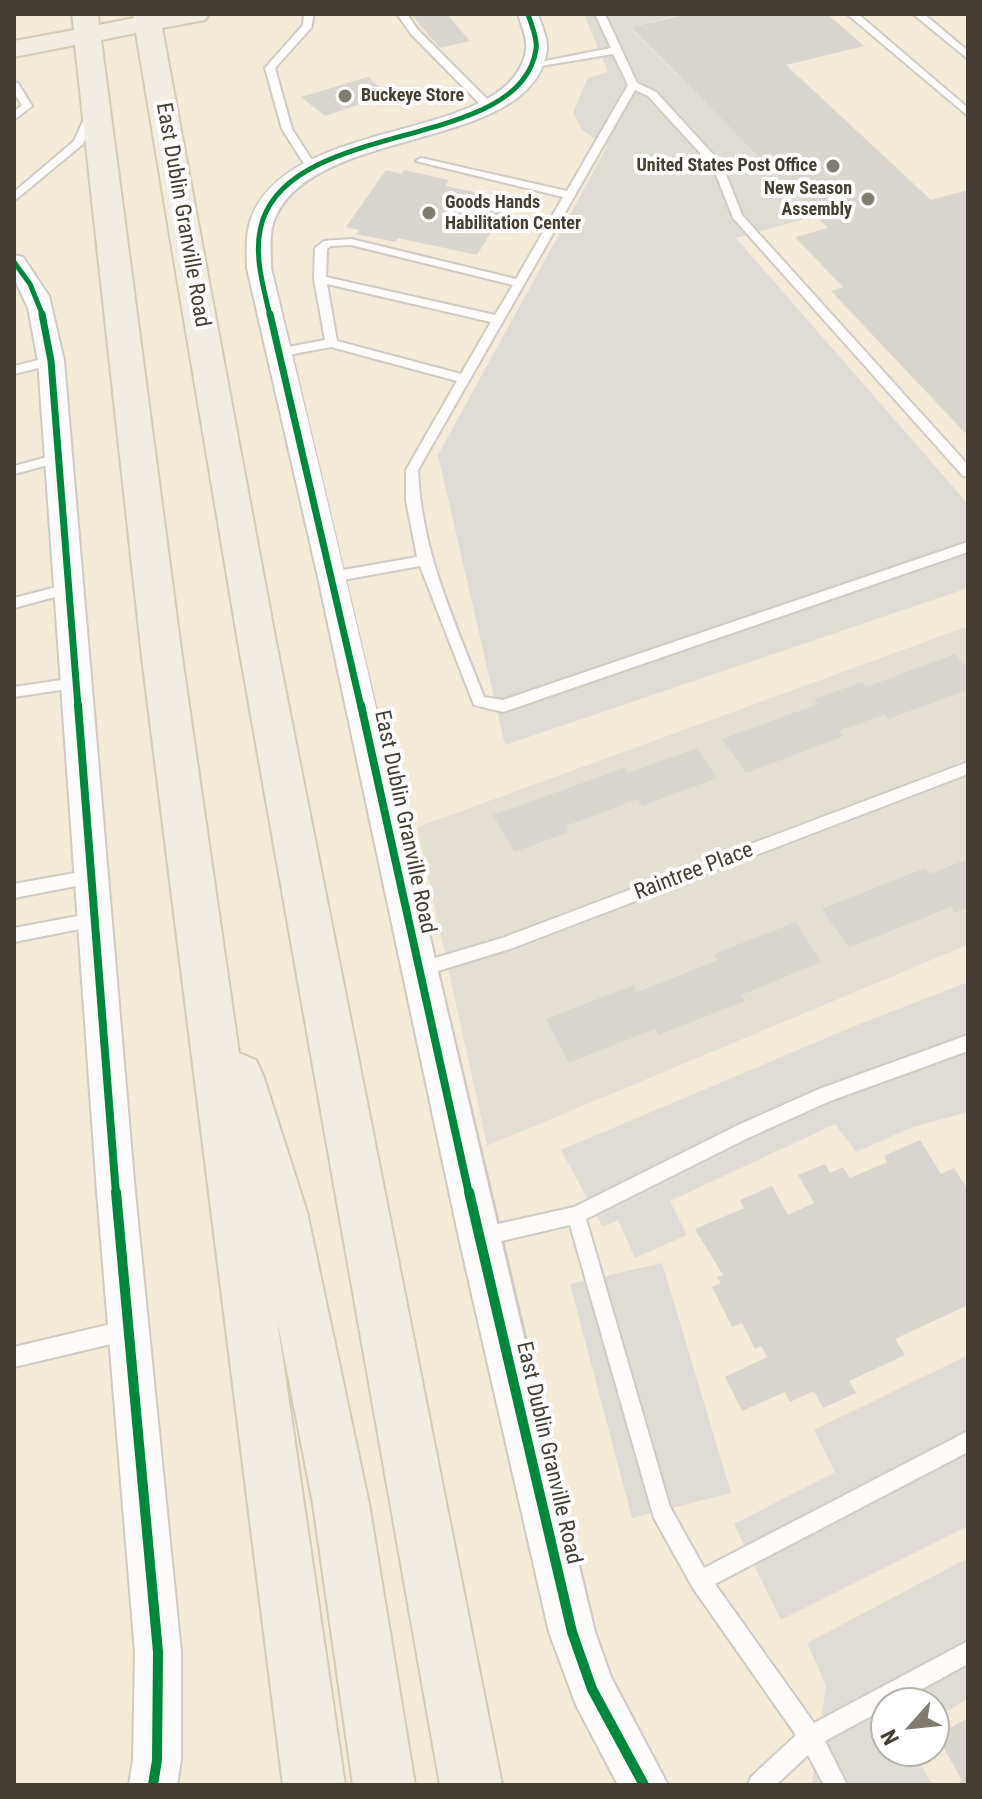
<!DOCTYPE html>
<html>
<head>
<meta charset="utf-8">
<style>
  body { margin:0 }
  #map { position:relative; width:982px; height:1799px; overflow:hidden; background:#f0ede6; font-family:"Roboto Condensed",sans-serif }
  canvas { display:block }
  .frame { position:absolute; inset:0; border:16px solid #453f33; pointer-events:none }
  .north { position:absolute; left:870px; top:1687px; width:80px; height:80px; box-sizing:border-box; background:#fff; border:2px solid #b5b2ad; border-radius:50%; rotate:243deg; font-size:22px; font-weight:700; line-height:32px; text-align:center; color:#453f33 }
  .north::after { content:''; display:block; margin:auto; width:28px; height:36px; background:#817c72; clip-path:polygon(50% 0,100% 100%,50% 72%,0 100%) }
</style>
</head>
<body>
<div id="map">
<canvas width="982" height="1799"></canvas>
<div class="frame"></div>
<div class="north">N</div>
</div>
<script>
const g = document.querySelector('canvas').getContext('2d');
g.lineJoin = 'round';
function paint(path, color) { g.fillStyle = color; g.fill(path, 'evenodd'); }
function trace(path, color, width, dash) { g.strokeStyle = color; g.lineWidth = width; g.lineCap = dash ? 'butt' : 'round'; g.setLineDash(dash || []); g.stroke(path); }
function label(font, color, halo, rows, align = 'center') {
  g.font = font + ' "Roboto Condensed",sans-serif'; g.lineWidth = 8; g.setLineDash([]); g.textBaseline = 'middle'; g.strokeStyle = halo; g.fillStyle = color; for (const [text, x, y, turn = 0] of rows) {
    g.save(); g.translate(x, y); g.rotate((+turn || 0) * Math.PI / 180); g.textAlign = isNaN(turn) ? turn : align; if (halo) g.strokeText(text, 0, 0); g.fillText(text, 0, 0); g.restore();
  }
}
const residential = new Path2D(`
  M968 626V945L487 1146 417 827Z`);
const commercial = new Path2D(`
  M14 14H968V626L417 827 487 1146 968 945V1785H14ZM886 1703H934V1751H886Z`);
const parking = new Path2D(`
  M584 14H683L630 27 816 216 736 238 968 504V588L505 745 438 455 607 147 582 130 573 112 588 78 608 72Z
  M968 982V1112L910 1128 856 1152 835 1124 670 1201 687 1235 635 1258 618 1220 603 1227 561 1150 857 1025Z
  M662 1263 731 1493 632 1518 570 1284Z
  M968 1355V1526L781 1620 734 1524 835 1472 814 1430Z
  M968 1558V1699L934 1718V1703H886V1751H914L932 1785H812L826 1685 807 1643Z`);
const building = new Path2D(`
  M411 14H447L470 41 440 48Z
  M688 14H827L864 46 786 65 931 200 968 190V436L831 291 843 287 795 237 828 228 631 27Z
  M368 77 388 95 325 116 301 97Z
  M386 170 402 174 404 170 449 180 445 186 511 199 477 255 398 238 395 242 356 234 359 230 346 227Z
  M955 654 968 669V690L888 719 885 714 869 720 840 731 844 736 746 773 722 739 818 704 814 699 862 682 866 687Z
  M697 748 717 778 642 806 638 799 566 826 569 832 514 852 493 815 624 768 628 773Z
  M968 859V908L955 913 951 907 849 948 822 909 925 868 930 874Z
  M796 922 821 962 741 995 745 1001 659 1035 655 1029 569 1063 546 1019 634 985 637 992 660 983 718 960 714 954Z
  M920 1140 941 1174 954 1168 968 1190V1305L895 1339 905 1355 849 1381 856 1393 823 1408 814 1391 790 1402 785 1392 742 1411 725 1377 767 1357 761 1346 755 1349 742 1323 732 1327 712 1287 721 1283 717 1277 723 1275 695 1229 744 1208 740 1200 772 1186 788 1215 814 1203 798 1175 825 1164 830 1173 843 1167 850 1178 887 1162 884 1156Z
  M968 1718V1785H956L962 1781 937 1735Z`);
const service = new Path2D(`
  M304 14H314L311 28 275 68 292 129 317 168 312 171 308 170 282 129 265 68 303 25Z
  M397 14H407L418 30 493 105V109H485L411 34Z
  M595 14H605L637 83 656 92 722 164 742 215 968 465V477L963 476 733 218 713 167 648 96 635 90 418 470C421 551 455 622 484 697L503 700 968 542V552L503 712 474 705 420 566 332 582 325 577 332 572 417 557 406 500V470L457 381 331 347 277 357 271 353 277 349 325 340 314 279 315 248 324 241 351 239 516 279 563 197 416 161 421 158 567 191 628 85 613 54 535 67 530 64 611 48ZM351 245 513 285 495 315 326 277 327 249 331 246ZM327 284 491 322 461 374 337 341Z
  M847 14H858L968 108V116Z
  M913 14H924L968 51V59Z
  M14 82 18 83 32 106 14 120V112L22 105 14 93Z
  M88 110 97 112 83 144 14 201V192L74 141Z
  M51 357 57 361 55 364 14 374V366Z
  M58 454 64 458 63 461 14 474V466Z
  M68 584 75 589 73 592 14 608V598Z
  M75 678 82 683 80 687 14 697V687Z
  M968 762V774L510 949 418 977 412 975 410 970 412 965 502 938Z
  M91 870 97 872 99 877 97 882 14 898V884Z
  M94 913 100 915 102 920 100 925 14 942V928Z
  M968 1035V1051L830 1101 748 1138 586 1219 670 1507 704 1568 968 1431V1452L715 1584 814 1723 968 1641V1664L896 1703H886V1708L825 1741 847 1785H824L808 1755 776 1785H748L751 1777 796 1735 693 1588 654 1518 570 1225 480 1246 473 1243 471 1237 473 1231 480 1228 574 1207 736 1126 819 1089Z
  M128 1320 135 1323 138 1330 135 1337 128 1340 14 1367V1347Z`);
const minor = new Path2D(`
  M518 14H538C541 24 548 39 547 49 534 152 323 124 277 214 268 230 271 250 271 268 382 722 484 1178 595 1632L611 1677 668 1785H618L576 1705 549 1632 459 1238 318 577 247 268C247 252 245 235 251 219 290 113 511 145 526 50 528 39 521 24 518 14Z
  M14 255 23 257 49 296 64 361 135 1192 181 1652V1760L177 1785H129L133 1760 135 1652 97 1192 38 361 28 308 14 278Z`);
const primary = new Path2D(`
  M72 14H98L99 25 134 18 133 14H209L205 20 162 28 276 642 502 1785H440L238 642 136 33 101 40 182 657 239 1053 256 1060 263 1075 307 1212 369 1504 415 1785H353L313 1504 277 1319 345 1785H283L142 657 75 45 14 57V41L74 30Z`);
const cyclewayFar3 = new Path2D(`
  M14 262 30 284 43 316
  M270 316C263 285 252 251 263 219 299 118 522 151 536 49 538 39 531 24 528 14`);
const cyclewayFar2 = new Path2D(`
  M42 314 51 361 78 707
  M270 314 361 707`);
const cyclewayFar1 = new Path2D(`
  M78 705 116 1194
  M361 705 469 1194`);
const cycleway = new Path2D(`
  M116 1192 158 1652 157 1760 153 1785
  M469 1192 572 1632 592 1689 644 1785`);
const markers = [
  [345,96,8,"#817c72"],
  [833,166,8,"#817c72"],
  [868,199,8,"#817c72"],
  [429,213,8,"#817c72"]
];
const farPoinames = [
  ["Buckeye Store",361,96],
  ["United States Post Office",817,166,"right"],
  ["New Season",852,189,"right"],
  ["Assembly",852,210,"right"],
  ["Goods Hands",445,203],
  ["Habilitation Center",445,224]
];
const streetNames = [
  ["East Dublin Granville Road",182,215,80],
  ["East Dublin Granville Road",404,822,78],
  ["Raintree Place",694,872,-21],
  ["East Dublin Granville Road",548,1453,77]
];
paint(residential, '#e4dfd3');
paint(commercial, '#f4ead8');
paint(parking, '#dfdcd6');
paint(building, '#d9d6cf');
trace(service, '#cecbc4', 4);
trace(minor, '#cecbc4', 4);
trace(primary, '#d3cbb2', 4);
paint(service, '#fdfcfb');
paint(minor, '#fdfcfb');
paint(primary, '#f1ede2');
trace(cyclewayFar3, '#00873e', 5);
trace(cyclewayFar2, '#00873e', 7);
trace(cyclewayFar1, '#00873e', 8);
trace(cycleway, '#00873e', 10);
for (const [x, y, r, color] of markers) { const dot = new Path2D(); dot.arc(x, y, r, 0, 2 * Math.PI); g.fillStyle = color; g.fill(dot); trace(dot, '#fff', 3); }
label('bold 18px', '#453f33', '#fff', farPoinames, 'left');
label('22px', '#453f33', '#fff', streetNames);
</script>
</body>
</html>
